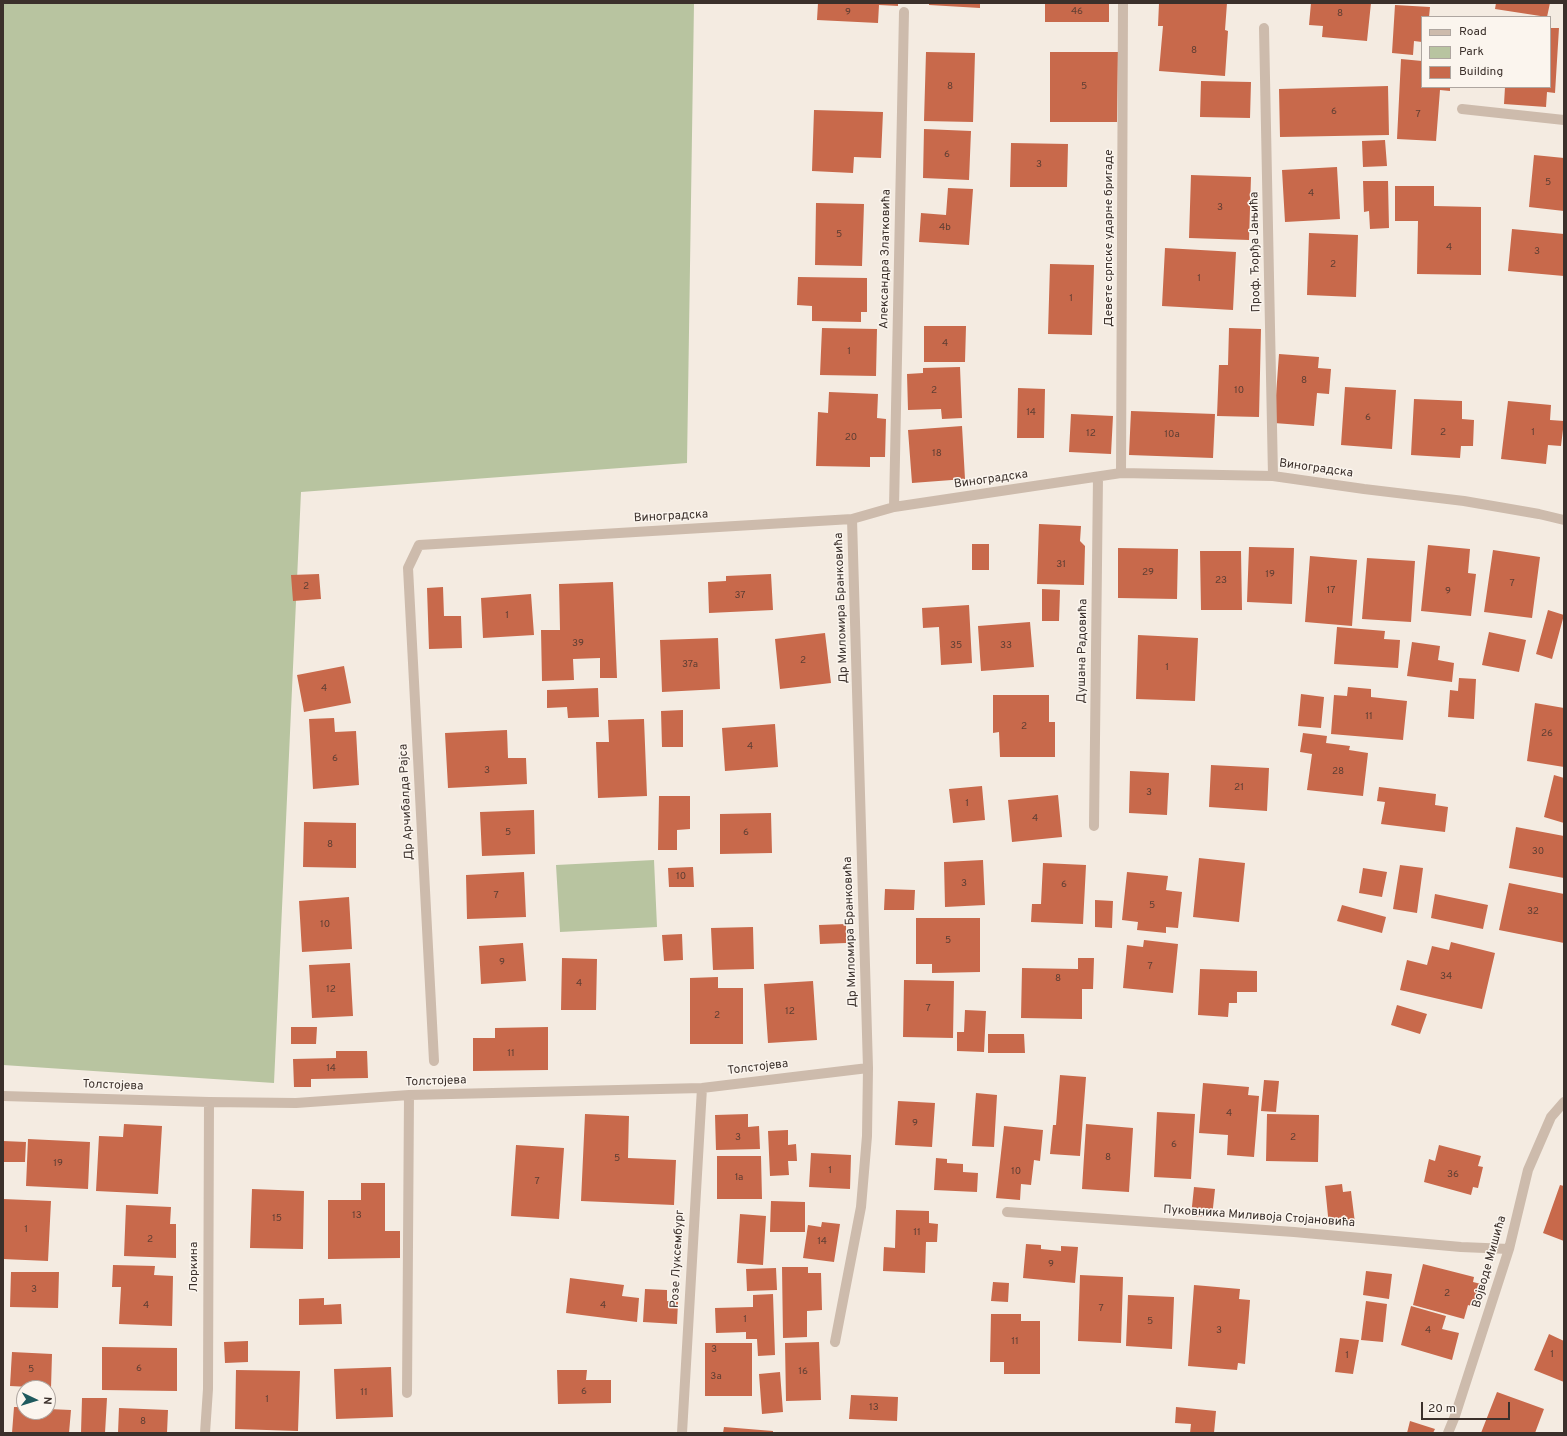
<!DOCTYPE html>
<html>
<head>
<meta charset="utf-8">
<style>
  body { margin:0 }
  #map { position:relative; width:1567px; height:1436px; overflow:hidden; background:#f4ebe1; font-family:Overpass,sans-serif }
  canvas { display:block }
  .frame { position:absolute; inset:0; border:4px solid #3b302b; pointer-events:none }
  .legend { position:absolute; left:1421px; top:16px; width:130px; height:72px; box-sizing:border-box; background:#fbf5ee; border:1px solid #aea6a0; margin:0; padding:5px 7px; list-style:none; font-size:12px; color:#3b302b }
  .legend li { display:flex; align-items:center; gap:8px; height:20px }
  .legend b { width:20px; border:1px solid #aea6a0 }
  .north { position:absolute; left:16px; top:1380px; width:40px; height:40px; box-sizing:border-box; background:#fbf5ee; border:1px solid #aea6a0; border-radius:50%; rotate:94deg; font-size:11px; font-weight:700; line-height:16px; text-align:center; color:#3b302b }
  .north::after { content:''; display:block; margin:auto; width:14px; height:18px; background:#1f5a5e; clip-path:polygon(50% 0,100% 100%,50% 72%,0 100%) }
  .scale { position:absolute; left:1421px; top:1402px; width:89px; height:18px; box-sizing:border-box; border:2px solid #3b302b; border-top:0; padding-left:5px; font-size:12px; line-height:14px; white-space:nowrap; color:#3b302b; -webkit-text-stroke:3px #fbf5ee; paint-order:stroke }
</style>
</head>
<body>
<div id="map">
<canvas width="1567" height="1436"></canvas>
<div class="frame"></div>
<ul class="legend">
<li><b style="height:5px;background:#cdbbac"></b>Road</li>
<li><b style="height:11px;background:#b8c4a0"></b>Park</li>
<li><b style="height:11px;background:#c8694b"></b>Building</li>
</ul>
<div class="north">N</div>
<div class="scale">20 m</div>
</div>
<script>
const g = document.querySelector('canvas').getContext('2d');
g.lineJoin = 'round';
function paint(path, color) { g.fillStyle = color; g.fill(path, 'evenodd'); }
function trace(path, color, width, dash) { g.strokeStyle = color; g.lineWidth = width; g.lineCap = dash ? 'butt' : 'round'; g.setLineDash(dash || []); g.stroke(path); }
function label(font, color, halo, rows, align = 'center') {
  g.font = font + ' Overpass,sans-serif'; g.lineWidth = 3; g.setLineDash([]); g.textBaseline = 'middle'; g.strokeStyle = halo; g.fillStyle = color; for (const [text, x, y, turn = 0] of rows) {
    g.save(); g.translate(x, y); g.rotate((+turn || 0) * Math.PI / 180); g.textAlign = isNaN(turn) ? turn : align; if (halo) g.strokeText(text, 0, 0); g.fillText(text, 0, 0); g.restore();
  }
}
const green = new Path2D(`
  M3 3H694L687 463 301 492 274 1083 3 1065Z
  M654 860 657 927 560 932 556 865Z`);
const building = new Path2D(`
  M818 3H898V6L879 5 878 23 817 20Z
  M929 3H980V8L929 5Z
  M1045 3H1109V22H1045Z
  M1159 3H1227L1225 30 1228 31 1225 76 1159 71 1163 26H1158Z
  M1311 3H1371L1367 41 1322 37 1323 26 1309 25Z
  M1496 3H1550L1547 17 1495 9Z
  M1395 5 1430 7 1429 17H1422V42L1414 41 1413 55 1392 53Z
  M1550 28H1559L1555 93 1547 92 1546 107 1504 104 1505 87H1550Z
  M926 52 975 53 973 122 924 121Z
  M1050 52H1118L1117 122H1050Z
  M1401 59 1422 61V87H1450V91L1440 90 1436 141 1397 139Z
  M1201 81 1251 82 1250 118 1200 117Z
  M1388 86 1389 135 1280 137 1279 89Z
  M814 110 883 112 881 158 854 157 853 173 812 171Z
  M924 129 971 131 969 180 923 178Z
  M1385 140 1387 166 1363 167 1362 141Z
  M1011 143 1068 144 1067 187H1010Z
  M1534 155 1564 158V211L1529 207Z
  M1337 167 1340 219 1285 222 1282 170Z
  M1191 175 1251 177 1249 240 1189 238Z
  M1363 181H1388L1389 228 1370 229 1369 211 1364 212Z
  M1395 186H1434V206L1481 207V275L1417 274 1418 221H1395Z
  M948 188 973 189 969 245 919 242 921 213 946 215Z
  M816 203 864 204 862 266 815 265Z
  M1512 229 1564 234V276L1508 271Z
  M1309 233 1358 235 1356 297 1307 295Z
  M1165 248 1236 252 1233 310 1162 306Z
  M1050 264 1094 265 1092 335 1048 334Z
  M798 277 867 278V312H861V322L812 321V306L797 305Z
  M924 326H966L965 362H924Z
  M822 328 877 329 876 376 820 375Z
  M1229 328 1261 329 1259 417 1217 416 1219 365H1228Z
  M1279 354 1319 357 1318 368 1331 369 1329 394 1317 393 1314 426 1274 423Z
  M960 367 962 418 942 419 941 409 908 410 907 374 923 373V368Z
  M1345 387 1396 390 1392 449 1341 445Z
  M1018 388 1045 389 1044 438H1017Z
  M829 392 878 394 877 418 886 419 885 457H870V467L816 466 818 412 828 413Z
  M1414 399 1462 401V419L1474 420 1473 446H1461L1460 458 1411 455Z
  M1508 401 1551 405 1550 420 1564 421 1561 446 1548 445 1546 464 1501 459Z
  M1131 411 1215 414 1213 458 1129 455Z
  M1071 414 1113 416 1111 454 1069 452Z
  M962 426 965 479 912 483 908 430Z
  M1039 524 1081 526 1080 541 1085 546 1084 585 1037 584Z
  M972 544H989V570H972Z
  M1428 545 1470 549 1468 573 1476 574 1471 616 1421 611Z
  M1249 547 1294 548 1292 604 1247 602Z
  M1118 548 1178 549 1177 599 1118 598Z
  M1493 550 1540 557 1532 618 1484 612Z
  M1200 551H1241L1242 610H1201Z
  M1310 556 1357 560 1352 626 1305 622Z
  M1367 558 1415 561 1411 622 1362 619Z
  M319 574 321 599 293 601 291 575Z
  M771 574 773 610 709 613 708 582 726 581V576Z
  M613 582 617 678H600V658L573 659 574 680 542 681 541 630H560L559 584Z
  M443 587 444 616H461L462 648 429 649 427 588Z
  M1042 589 1060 590 1059 621H1042Z
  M531 594 534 635 483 638 481 598Z
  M969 605 972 663 941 665 939 627 923 628 922 608Z
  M1548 610 1564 615 1552 659 1536 654Z
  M1030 622 1034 667 981 671 978 626Z
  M1337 627 1385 631 1384 639 1400 640 1398 668 1334 664Z
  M1489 632 1526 640 1519 672 1482 665Z
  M825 633 831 683 780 689 775 639Z
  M1138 635 1198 638 1195 701 1136 699Z
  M718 638 720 689 662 692 660 640Z
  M1412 642 1440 646 1438 660 1454 663 1452 682 1407 676Z
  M344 666 351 703 304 712 297 675Z
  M1459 678 1476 679 1474 719 1448 717 1450 690 1458 691Z
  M1348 687 1371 689V697L1407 701 1403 740 1331 734 1334 695 1347 696Z
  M598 688 599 717 568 718 567 707 547 708V690Z
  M1301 694 1324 697 1321 728 1298 726Z
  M993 695H1049V722H1055V757H1000L999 732 993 733Z
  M1535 703 1564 708V767L1527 761Z
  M683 710V747H662L661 711Z
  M334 718 335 732 356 731 359 785 313 789 309 719Z
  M644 719 647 796 598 798 596 742H609L608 720Z
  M775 724 778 767 725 771 722 728Z
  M507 730 508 758H526L527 784 448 788 445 733Z
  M1303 733 1327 736 1326 743 1350 746 1349 750 1368 753 1363 796 1307 790 1312 754 1300 752Z
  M1211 765 1269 768 1267 811 1209 807Z
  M1130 771 1169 773 1167 815 1129 813Z
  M1554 775 1564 778V823L1544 817Z
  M982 786 985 820 953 823 949 789Z
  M1379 787 1436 794 1435 805 1448 807 1445 832 1381 824 1385 802 1377 801Z
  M1058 795 1062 837 1012 842 1008 800Z
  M659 796H690V829L677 830V850H658Z
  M534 810 535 854 482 856 480 812Z
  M771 813 772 853 720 854V814Z
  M304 822 356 823V868L303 867Z
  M1516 827 1564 836V878L1509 868Z
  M1199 858 1245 863 1239 922 1193 917Z
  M983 860 985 905 945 907 944 862Z
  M1043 863 1086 865 1083 924 1031 922 1032 904H1041Z
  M1400 865 1423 868 1417 913 1393 909Z
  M693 867 694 887H669L668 868Z
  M1363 868 1387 872 1382 897 1359 893Z
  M524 872 526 917 467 919 466 875Z
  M1127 872 1168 876 1166 890 1182 892 1178 928 1166 927V933L1137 930 1138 922 1122 920Z
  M1509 883 1564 894V943L1499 930Z
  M885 889 915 890 914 910H884Z
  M1435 894 1488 905 1483 929 1431 918Z
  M349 897 352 949 302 952 299 901Z
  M1095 900 1113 901 1112 928 1095 927Z
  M1342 905 1386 917 1382 933 1337 921Z
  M916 918H980V972L932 973V964H916Z
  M846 924V943L820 944 819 925Z
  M753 927 754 969 713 970 711 928Z
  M682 934 683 960 664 961 662 935Z
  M1144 940 1178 944 1173 993 1123 988 1127 945 1143 947Z
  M1451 942 1495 953 1482 1009 1400 990 1407 960 1427 965 1432 946 1449 950Z
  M523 943 526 981 481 984 479 946Z
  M562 958 597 959 596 1010H561Z
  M1078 958H1094L1093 989H1082V1019L1021 1018 1022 968 1078 969Z
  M350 963 353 1016 312 1018 309 965Z
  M1200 969 1257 971V992H1237V1003H1229L1228 1017 1198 1015Z
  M718 977V988H743V1044H690V978Z
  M904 980 954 981 953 1038 903 1037Z
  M813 981 817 1040 768 1043 764 984Z
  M1397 1005 1427 1014 1420 1034 1391 1025Z
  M965 1010 986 1011 984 1052 957 1051V1032H964Z
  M291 1027H317L316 1044H291Z
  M548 1027V1070L473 1071V1038H495V1028Z
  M988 1034H1024L1025 1053H988Z
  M336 1051H367L368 1078 311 1079V1087H294L293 1059 336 1058Z
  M1060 1075 1086 1077 1080 1156 1050 1154 1053 1125H1056Z
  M1264 1080 1279 1081 1276 1112 1261 1111Z
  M1203 1083 1249 1087 1248 1095 1259 1096 1254 1157 1227 1155 1228 1135 1199 1133Z
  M976 1093 997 1095 994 1147 972 1146Z
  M898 1101 935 1103 932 1147 895 1145Z
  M1157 1112 1195 1114 1191 1179 1154 1177Z
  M585 1114 629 1116 628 1158 676 1160 674 1205 581 1201Z
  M748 1114V1127L759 1126 760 1149 716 1150 715 1115Z
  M1267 1114 1319 1115 1318 1162 1266 1161Z
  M124 1124 162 1126 158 1194 96 1191 99 1136 123 1137Z
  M1086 1124 1133 1128 1129 1192 1082 1189Z
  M1004 1126 1043 1130 1040 1161 1034 1160 1031 1185 1021 1184 1020 1200 996 1198Z
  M788 1130V1145L796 1144 797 1161H788L789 1175 770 1176 768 1131Z
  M28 1139 90 1142 88 1189 26 1186Z
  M3 1141 26 1142 25 1162H3Z
  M516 1145 564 1148 559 1219 511 1216Z
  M1439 1145 1481 1156 1478 1166 1483 1167 1478 1188 1473 1187 1471 1195 1424 1182 1429 1159 1435 1161Z
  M811 1153 851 1155 850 1189 809 1187Z
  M717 1156H761L762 1199H717Z
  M936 1158 947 1159V1163L963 1164V1172L978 1173 977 1192 934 1190Z
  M361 1183H385V1231H400V1258L328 1259V1200H361Z
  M1342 1184 1343 1192 1351 1191 1355 1223 1329 1226 1325 1186Z
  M1560 1185 1564 1186V1241L1543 1233Z
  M1194 1187 1215 1189 1212 1217 1191 1216Z
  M252 1189 304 1191 303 1249 250 1248Z
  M3 1199 51 1201 48 1261 3 1259Z
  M771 1201 805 1202V1232H770Z
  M126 1205 171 1207 170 1224H176V1258L124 1256Z
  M896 1210 929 1211V1223L938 1224 937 1242H926L925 1273 883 1271 884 1247 895 1248Z
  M740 1214 766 1216 763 1265 737 1263Z
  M822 1222 840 1224 834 1262 803 1258 808 1225 821 1227Z
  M1026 1244 1041 1245V1249L1061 1251V1246L1078 1247 1075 1283 1023 1278Z
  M1423 1264 1474 1277 1473 1282 1481 1284 1475 1307 1468 1305 1464 1319 1413 1305Z
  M113 1265 155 1266 154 1275 173 1276 172 1326 119 1324 121 1287H112Z
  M782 1267H808V1273H821L822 1310 807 1311V1337L783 1338Z
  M776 1268 777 1290 747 1291 746 1269Z
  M1366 1271 1392 1274 1389 1299 1363 1295Z
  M11 1272H59L58 1308 10 1307Z
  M1080 1275 1123 1277 1121 1343 1078 1341Z
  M570 1278 624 1285 622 1296 639 1298 637 1322 566 1313Z
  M993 1282 1009 1283 1008 1302 991 1301Z
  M1194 1285 1240 1289 1239 1299 1250 1300 1245 1364 1238 1363 1237 1370 1188 1366Z
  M645 1289 667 1290V1301L678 1302 677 1324 643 1322Z
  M773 1294 775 1355 758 1356 757 1339H746V1332L716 1333 715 1308 753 1307V1295Z
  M1128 1295 1174 1297 1172 1349 1126 1346Z
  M324 1298V1305L341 1304 342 1324 299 1325V1299Z
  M1366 1301 1387 1304 1383 1342 1361 1340Z
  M1411 1306 1446 1316 1442 1329 1459 1333 1452 1360 1401 1345Z
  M991 1314H1021V1321H1040V1374H1004V1362H990Z
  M1549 1334 1564 1341V1382L1534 1370Z
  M1340 1338 1359 1340 1353 1374 1335 1372Z
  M248 1341V1362L225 1363 224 1342Z
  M819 1342 821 1400 786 1401 785 1343Z
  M705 1343H752V1396H705Z
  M102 1347 177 1348V1391L102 1390Z
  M12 1352 52 1354 51 1388 10 1386Z
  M391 1367 393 1417 336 1419 334 1369Z
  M236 1370 300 1371 298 1431 235 1429Z
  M557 1370H587L586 1380H611V1403L558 1404Z
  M780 1372 783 1412 762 1414 759 1374Z
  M1497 1392 1544 1409 1535 1433H1481Z
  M851 1395 898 1397 897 1421 849 1419Z
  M82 1398H107L105 1433H81Z
  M14 1407H24V1412H48V1409L71 1410 69 1433H12Z
  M1176 1407 1216 1411 1214 1433H1190L1191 1424 1175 1423Z
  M119 1408 168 1410 167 1433H118Z
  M1410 1421 1435 1429 1433 1433H1407Z
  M724 1427 773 1431V1433H723Z`);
const minor = new Path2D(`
  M1264 28 1273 476
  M1462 109 1564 120
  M1121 473 1123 3
  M894 507 904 12
  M1094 826 1098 477
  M434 1061 408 568 419 545 852 519 894 507 1121 473 1273 476 1364 489 1464 501 1539 514 1564 520
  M3 1096 209 1102 296 1103 409 1095 702 1088 868 1068
  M1007 1212 1294 1232 1461 1247 1509 1249
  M835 1342 861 1207 867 1136 868 1068 852 519
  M407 1393 409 1095
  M205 1433 208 1389 209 1102
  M682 1433 702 1088
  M1448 1433 1455 1416 1509 1249 1528 1170 1551 1117 1564 1102`);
const numberNames = [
  ["46",1077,12],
  ["9",848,13],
  ["8",1340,14],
  ["8",1194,51],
  ["8",950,87],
  ["5",1084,87],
  ["6",1334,112],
  ["7",1418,115],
  ["6",947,155],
  ["3",1039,165],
  ["5",1548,183],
  ["4",1311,194],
  ["3",1220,208],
  ["4b",945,228],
  ["5",839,235],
  ["4",1449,248],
  ["3",1537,252],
  ["2",1333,265],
  ["1",1199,279],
  ["1",1071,299],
  ["4",945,344],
  ["1",849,352],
  ["8",1304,381],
  ["2",934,391],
  ["10",1239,391],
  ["14",1031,413],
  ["6",1368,418],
  ["2",1443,433],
  ["1",1533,433],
  ["12",1091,434],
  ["10a",1172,435],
  ["20",851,438],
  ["18",937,454],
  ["31",1061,565],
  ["29",1148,573],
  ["19",1270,575],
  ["23",1221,581],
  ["7",1512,584],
  ["2",306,587],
  ["17",1331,591],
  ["9",1448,592],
  ["37",740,596],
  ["1",507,616],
  ["39",578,644],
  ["35",956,646],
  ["33",1006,646],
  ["2",803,661],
  ["37a",690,665],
  ["1",1167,668],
  ["4",324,689],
  ["11",1369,717],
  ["2",1024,727],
  ["26",1547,734],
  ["4",750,747],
  ["6",335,759],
  ["3",487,771],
  ["28",1338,772],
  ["21",1239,788],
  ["3",1149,793],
  ["1",967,804],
  ["4",1035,819],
  ["5",508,833],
  ["6",746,833],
  ["8",330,845],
  ["30",1538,852],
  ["10",681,877],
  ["3",964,884],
  ["6",1064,885],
  ["7",496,896],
  ["5",1152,906],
  ["32",1533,912],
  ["10",325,925],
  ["5",948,941],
  ["9",502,963],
  ["7",1150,967],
  ["34",1446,977],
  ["8",1058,979],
  ["4",579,984],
  ["12",331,990],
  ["7",928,1009],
  ["12",790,1012],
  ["2",717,1016],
  ["11",511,1054],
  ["14",331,1069],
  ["4",1229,1114],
  ["9",915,1124],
  ["3",738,1138],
  ["2",1293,1138],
  ["6",1174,1145],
  ["8",1108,1158],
  ["5",617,1159],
  ["19",58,1164],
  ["1",830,1171],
  ["10",1016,1172],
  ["36",1453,1175],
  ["1a",739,1178],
  ["7",537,1182],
  ["13",357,1216],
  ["15",277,1219],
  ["1",26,1230],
  ["11",917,1233],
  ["2",150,1240],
  ["14",822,1242],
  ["9",1051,1265],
  ["3",34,1290],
  ["2",1447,1294],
  ["4",146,1306],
  ["4",603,1306],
  ["7",1101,1309],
  ["1",745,1320],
  ["5",1150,1322],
  ["3",1219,1331],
  ["4",1428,1331],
  ["11",1015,1342],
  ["3",714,1350],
  ["1",1552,1355],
  ["1",1347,1356],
  ["6",139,1369],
  ["5",31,1370],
  ["16",803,1372],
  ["3a",716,1377],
  ["6",584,1392],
  ["11",364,1393],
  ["1",267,1400],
  ["13",874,1408],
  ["8",143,1422]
];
const streetNames = [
  ["Девете српске ударне бригаде",1110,238,-90],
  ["Проф. Ђорђа Јањића",1256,252,-91],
  ["Александра Златковића",886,259,-89],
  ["Виноградска",1316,469,8],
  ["Виноградска",991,480,-8],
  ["Виноградска",671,517,-3],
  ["Др Миломира Бранковића",842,608,-92],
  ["Душана Радовића",1083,651,-89],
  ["Др Арчибалда Рајса",407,802,-93],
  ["Др Миломира Бранковића",851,932,-92],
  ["Толстојева",758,1068,-7],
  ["Толстојева",436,1082,-2],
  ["Толстојева",113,1086,2],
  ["Пуковника Миливоја Стојановића",1259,1217,4],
  ["Розе Луксембург",678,1259,-87],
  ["Војводе Мишића",1490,1262,-74],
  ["Лоркина",195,1267,-90]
];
paint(green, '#b8c4a0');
paint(building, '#c8694b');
trace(minor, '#cdbbac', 10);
label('10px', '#5e3e33', null, numberNames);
label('12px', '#3b302b', '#fbf5ee', streetNames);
</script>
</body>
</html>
